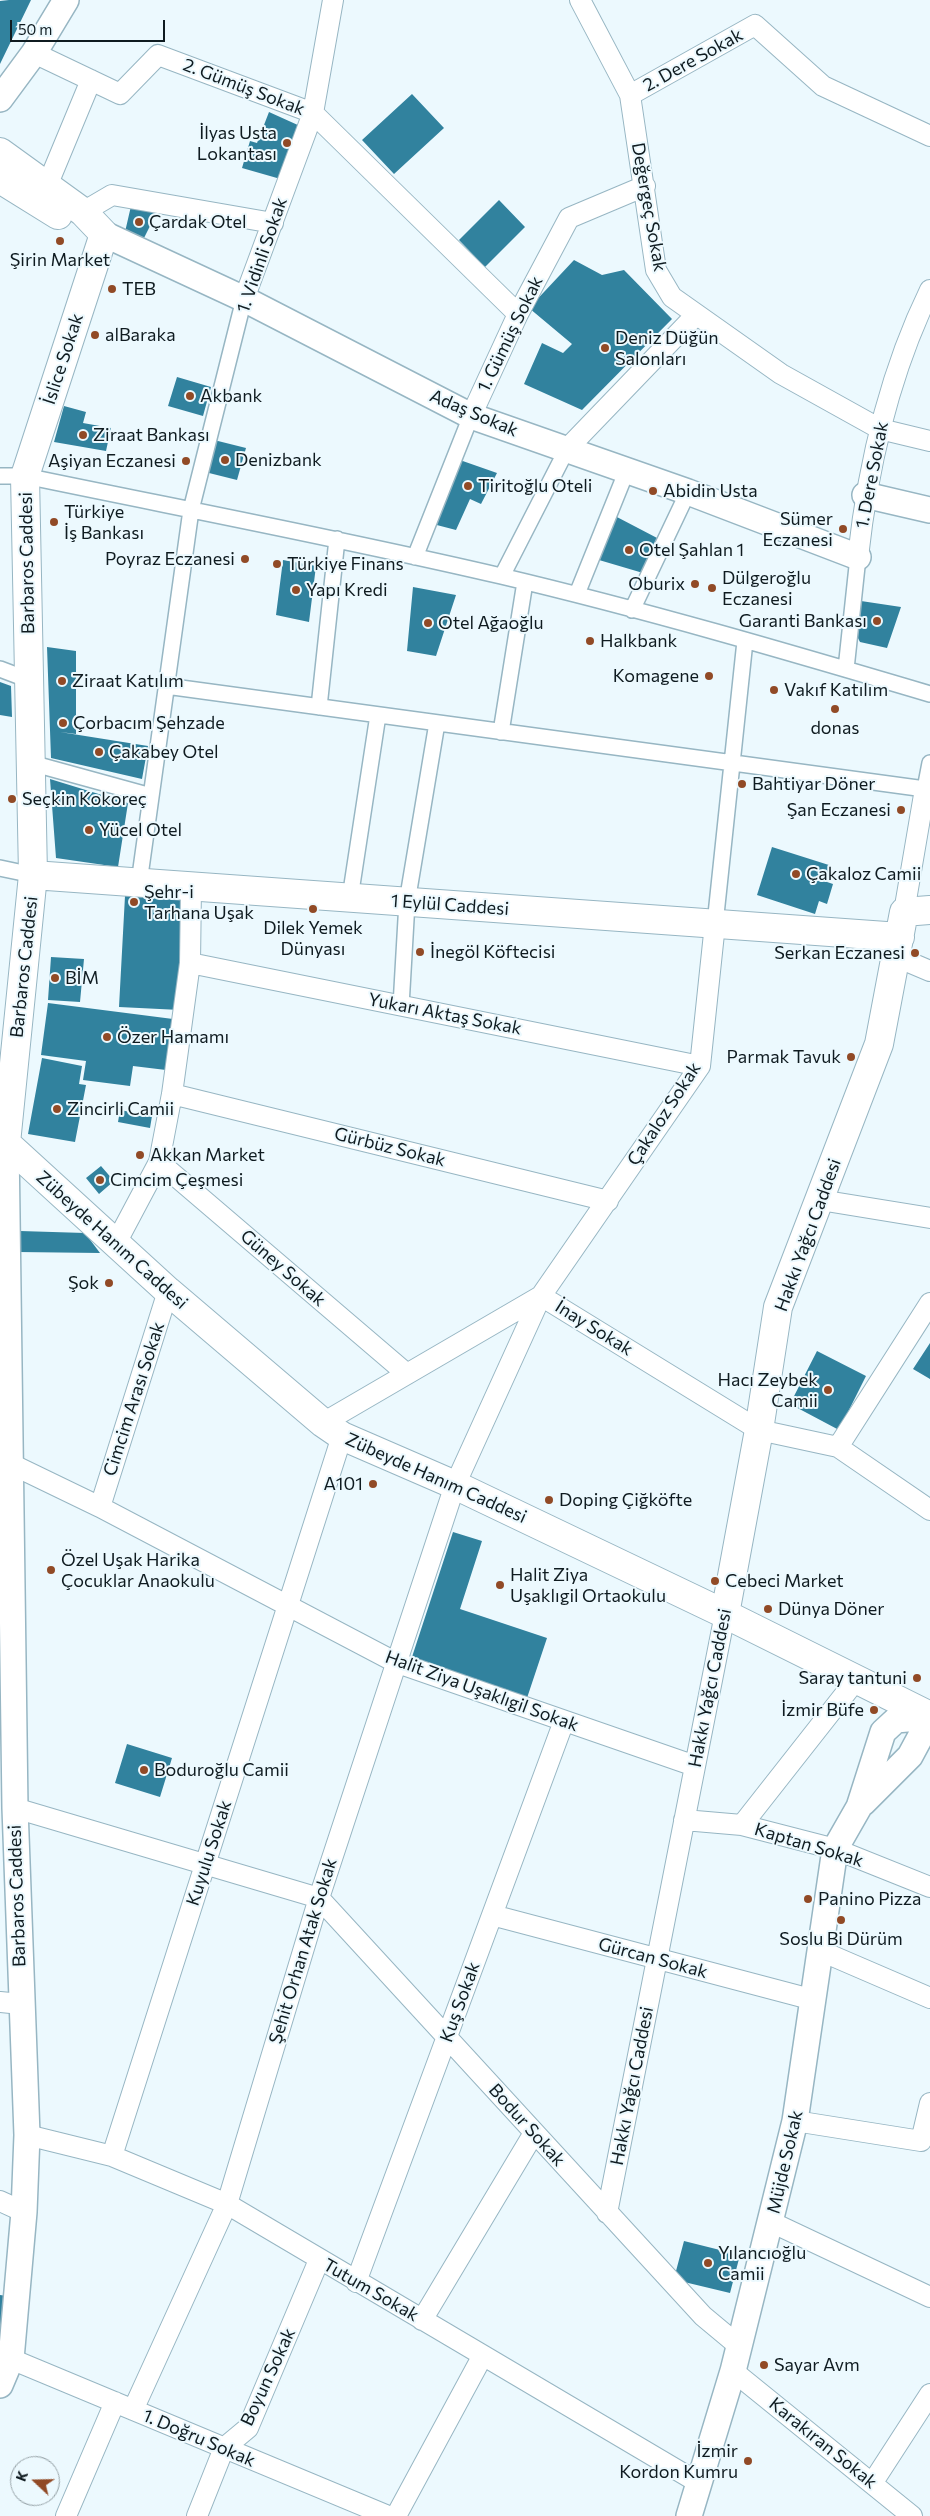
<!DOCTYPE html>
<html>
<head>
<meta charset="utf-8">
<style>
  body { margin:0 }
  #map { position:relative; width:930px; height:2516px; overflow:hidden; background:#ecf9fe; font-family:Commissioner,sans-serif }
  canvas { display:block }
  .north { position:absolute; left:10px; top:2456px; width:50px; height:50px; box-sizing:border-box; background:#ecf9fe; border:1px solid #94a0a5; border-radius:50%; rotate:291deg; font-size:14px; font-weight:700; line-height:20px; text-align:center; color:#0f1b20 }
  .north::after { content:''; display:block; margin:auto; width:18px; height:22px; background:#914a26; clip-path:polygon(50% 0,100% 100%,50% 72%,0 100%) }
  .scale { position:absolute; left:10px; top:20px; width:155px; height:22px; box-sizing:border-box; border:2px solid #0f1b20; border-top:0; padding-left:6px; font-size:15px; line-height:18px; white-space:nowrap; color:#0f1b20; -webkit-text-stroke:4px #ecf9fe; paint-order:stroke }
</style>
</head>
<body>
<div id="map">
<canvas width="930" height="2516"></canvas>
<div class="north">K</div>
<div class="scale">50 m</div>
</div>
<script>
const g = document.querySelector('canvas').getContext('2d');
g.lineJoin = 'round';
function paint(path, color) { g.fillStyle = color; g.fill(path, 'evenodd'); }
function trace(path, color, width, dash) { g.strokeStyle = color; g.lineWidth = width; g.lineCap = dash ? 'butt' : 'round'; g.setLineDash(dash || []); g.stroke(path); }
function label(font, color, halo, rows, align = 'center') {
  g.font = font + ' Commissioner,sans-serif'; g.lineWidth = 4; g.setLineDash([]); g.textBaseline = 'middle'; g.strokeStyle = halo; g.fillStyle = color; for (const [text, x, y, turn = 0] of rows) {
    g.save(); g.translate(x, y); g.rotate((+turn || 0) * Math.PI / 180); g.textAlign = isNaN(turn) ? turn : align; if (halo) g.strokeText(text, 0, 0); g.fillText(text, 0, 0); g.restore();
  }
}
const building = new Path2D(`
  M9 0H31L0 64V1Z
  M412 94 444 128 394 174 362 140Z
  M269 112 300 126 284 180 242 168 250 141 257 143Z
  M499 200 525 227 485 267 459 240Z
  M131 206 157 212 143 240 125 232Z
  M574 260 602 275 624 270 672 319 582 410 524 384 542 343 563 353 572 344 529 308Z
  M177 377 211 387 203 416 168 406Z
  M64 406 86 412 83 423 111 428 106 451 54 442Z
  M214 440 246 448 237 480 205 472Z
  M457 459 497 473 481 504 470 499 456 530 429 523Z
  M615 516 659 539 643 573 599 560Z
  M283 560 316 566 309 622 276 615Z
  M413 587 456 595 436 656 407 651Z
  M861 601 901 607 887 648 860 642 857 636Z
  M47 647 76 651V734L60 732 148 746 142 779 51 758Z
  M0 682 11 686 12 717 0 715Z
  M50 779 128 803 118 867 56 858Z
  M772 847 832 866 827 882 833 884 827 904 819 901 815 914 757 895Z
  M125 896 186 899 180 1010 119 1007Z
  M51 957 84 959 80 1002 48 1000Z
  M48 1003 173 1019 166 1070 133 1066 130 1086 83 1080 86 1061 41 1055Z
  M42 1058 82 1066 79 1084 86 1085 75 1142 28 1134Z
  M120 1110 152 1116 150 1128 118 1122Z
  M101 1166 114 1181 99 1194 86 1178Z
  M20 1231 85 1233 100 1253 18 1252Z
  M930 1343V1379L913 1369Z
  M817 1351 866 1376 839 1430 790 1404Z
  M453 1532 482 1541 460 1609 547 1638 527 1698 411 1660Z
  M127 1744 172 1758 160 1797 115 1783Z
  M684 2241 740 2255 730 2293 680 2281 676 2271Z
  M0 2295 7 2296 1 2324H0Z`);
const pedestrian = new Path2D(`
  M0 476H25C184 509 343 539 501 576 645 610 788 652 930 694
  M415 557 471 416
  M502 576 567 449
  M577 594 627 470
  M632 610 688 492
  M0 669 29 680
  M846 669 858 557
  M166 686 925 789 930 763
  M319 707 337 539
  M501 732 525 582
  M31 763 151 796
  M0 868 33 875
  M139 883 191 510 244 299
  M350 898 378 715
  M715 924 745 641
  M401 1006 407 902 437 723`);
const minor = new Path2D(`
  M580 0 630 95 656 270 672 297 781 374 880 429 930 441
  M34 53 120 94 158 55 313 113 518 314
  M630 95 755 25 823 86 930 136
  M47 186 91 80
  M83 212 112 195 273 223
  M244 299 313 113 333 0
  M471 416 518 314 569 218 645 186
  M567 449 695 316
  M858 557C868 465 889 374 930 290
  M904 912 925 789
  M897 957 930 971
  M190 963 700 1066
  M172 1094 608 1201
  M159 1162 407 1374
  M820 1200 930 1218
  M116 1243 159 1162 172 1094 190 963 191 887
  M323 1423 541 1296 759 1430 838 1447 930 1510
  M838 1447 930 1303
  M0 1464 9 1463 100 1507 395 1662 695 1766
  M100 1507 168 1291
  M15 1808 319 1898 703 2316 739 2346
  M684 1820 742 1825 835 1849 930 1887
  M742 1825 856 1680
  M492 1915 814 2000
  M821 1951 930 1998
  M0 2002 21 2004
  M795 2121 921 2141 930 2103
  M27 2135 112 2156 227 2204 699 2483
  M112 2156 342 1436
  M0 2201 24 2212
  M607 2213 725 1614
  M771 2222 930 2297
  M356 2282 564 1721
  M422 2320 534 2133
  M0 2352 11 2359 388 2516
  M733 2371 912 2516
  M133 2410 227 2204 319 1898 455 1485 541 1296 700 1066 715 924
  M873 2482 930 2394
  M66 2516 115 2402
  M197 2516 224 2448 248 2428 319 2260
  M396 2516 482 2357`);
const tertiary = new Path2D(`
  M0 99 34 53 66 0
  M104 234 244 299 471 416 688 492 858 557
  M865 495 930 510
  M863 1803 910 1756 930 1719
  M0 2385 11 2359 24 2212 27 2135 15 1808 6 1143
  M689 2516 733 2371 795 2121 835 1849 859 1807 883 1732 896 1720 930 1717`);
const secondary = new Path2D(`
  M0 152 83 212 104 234 25 476 33 875 6 1143
  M0 179 58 215
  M33 875 900 937
  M0 1135 6 1143 168 1291 323 1423 342 1436 455 1485 725 1614 930 1716
  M725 1614 759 1430 778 1307 879 1044 904 912 930 910`);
const markers = [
  [287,143,5,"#914a26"],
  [139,222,5,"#914a26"],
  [60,241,5,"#914a26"],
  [112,289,5,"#914a26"],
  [95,335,5,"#914a26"],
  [605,348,5,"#914a26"],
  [190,396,5,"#914a26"],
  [83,435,5,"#914a26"],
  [225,460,5,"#914a26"],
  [186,461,5,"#914a26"],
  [468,486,5,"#914a26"],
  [653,491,5,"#914a26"],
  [54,522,5,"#914a26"],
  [843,529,5,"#914a26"],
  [629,550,5,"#914a26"],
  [245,559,5,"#914a26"],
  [277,564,5,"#914a26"],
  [695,584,5,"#914a26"],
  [712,588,5,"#914a26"],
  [296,590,5,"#914a26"],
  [877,621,5,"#914a26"],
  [428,623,5,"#914a26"],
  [590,641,5,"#914a26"],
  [709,676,5,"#914a26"],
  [62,681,5,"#914a26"],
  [774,690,5,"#914a26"],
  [835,709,5,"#914a26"],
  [63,723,5,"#914a26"],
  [99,752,5,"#914a26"],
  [742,784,5,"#914a26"],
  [12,799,5,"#914a26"],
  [901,810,5,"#914a26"],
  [89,830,5,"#914a26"],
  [796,874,5,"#914a26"],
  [134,902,5,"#914a26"],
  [313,909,5,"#914a26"],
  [420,952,5,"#914a26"],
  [915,953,5,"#914a26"],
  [55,978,5,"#914a26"],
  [107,1037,5,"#914a26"],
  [851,1057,5,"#914a26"],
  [57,1109,5,"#914a26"],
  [140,1155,5,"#914a26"],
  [100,1180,5,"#914a26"],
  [109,1283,5,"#914a26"],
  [828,1390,5,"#914a26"],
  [373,1484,5,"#914a26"],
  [549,1500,5,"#914a26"],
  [51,1570,5,"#914a26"],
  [715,1581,5,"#914a26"],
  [500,1585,5,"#914a26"],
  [768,1609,5,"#914a26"],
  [917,1678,5,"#914a26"],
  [874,1710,5,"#914a26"],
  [144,1770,5,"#914a26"],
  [808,1899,5,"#914a26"],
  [841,1920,5,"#914a26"],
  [708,2263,5,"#914a26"],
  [764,2365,5,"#914a26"],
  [748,2461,5,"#914a26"]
];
const streetNames = [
  ["2. Dere Sokak",693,60,-29],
  ["2. Gümüş Sokak",244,87,21],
  ["Değergeç Sokak",649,207,80],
  ["1. Vidinli Sokak",262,255,-71],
  ["1. Gümüş Sokak",510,334,-64],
  ["İslice Sokak",63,359,-72],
  ["Adaş Sokak",474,413,23],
  ["1. Dere Sokak",872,475,-79],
  ["Barbaros Caddesi",27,563,-91],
  ["1 Eylül Caddesi",450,905,4],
  ["Barbaros Caddesi",24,967,-84],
  ["Yukarı Aktaş Sokak",445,1014,11],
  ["Çakaloz Sokak",664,1114,-57],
  ["Gürbüz Sokak",390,1147,14],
  ["Hakkı Yağcı Caddesi",808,1235,-70],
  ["Zübeyde Hanım Caddesi",112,1240,42],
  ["Güney Sokak",283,1268,41],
  ["İnay Sokak",594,1328,32],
  ["Cimcim Arası Sokak",134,1399,-72],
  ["Zübeyde Hanım Caddesi",436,1478,24],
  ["Hakkı Yağcı Caddesi",710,1688,-79],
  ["Halit Ziya Uşaklıgil Sokak",482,1691,20],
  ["Kaptan Sokak",809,1845,17],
  ["Kuyulu Sokak",209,1853,-72],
  ["Barbaros Caddesi",17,1896,-92],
  ["Şehit Orhan Atak Sokak",303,1951,-73],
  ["Gürcan Sokak",653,1958,15],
  ["Kuş Sokak",460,2002,-70],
  ["Hakkı Yağcı Caddesi",632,2086,-79],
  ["Bodur Sokak",527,2125,48],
  ["Müjde Sokak",785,2162,-77],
  ["Tutum Sokak",371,2290,30],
  ["Boyun Sokak",268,2377,-65],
  ["1. Doğru Sokak",199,2438,23],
  ["Karakıran Sokak",823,2443,39]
];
const poiNames = [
  ["İlyas Usta",277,133,"right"],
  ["Lokantası",277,154,"right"],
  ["Çardak Otel",149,222],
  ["Şirin Market",60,260,"center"],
  ["TEB",122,289],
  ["alBaraka",105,335],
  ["Deniz Düğün",615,338],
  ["Salonları",615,359],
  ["Akbank",200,396],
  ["Ziraat Bankası",93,435],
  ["Denizbank",235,460],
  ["Aşiyan Eczanesi",176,461,"right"],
  ["Tiritoğlu Oteli",478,486],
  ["Abidin Usta",663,491],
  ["Türkiye",64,512],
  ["İş Bankası",64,533],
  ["Sümer",833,519,"right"],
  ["Eczanesi",833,540,"right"],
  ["Otel Şahlan 1",639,550],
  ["Poyraz Eczanesi",235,559,"right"],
  ["Türkiye Finans",287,564],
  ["Dülgeroğlu",722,578],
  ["Eczanesi",722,599],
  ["Oburix",685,584,"right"],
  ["Yapı Kredi",306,590],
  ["Garanti Bankası",867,621,"right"],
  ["Otel Ağaoğlu",438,623],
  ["Halkbank",600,641],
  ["Komagene",699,676,"right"],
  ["Ziraat Katılım",72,681],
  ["Vakıf Katılım",784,690],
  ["Çorbacım Şehzade",73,723],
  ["donas",835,728,"center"],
  ["Çakabey Otel",109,752],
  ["Bahtiyar Döner",752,784],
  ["Seçkin Kokoreç",22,799],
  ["Şan Eczanesi",891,810,"right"],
  ["Yücel Otel",99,830],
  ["Çakaloz Camii",806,874],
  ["Şehr-i",144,892],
  ["Tarhana Uşak",144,913],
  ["Dilek Yemek",313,928,"center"],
  ["Dünyası",313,949,"center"],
  ["İnegöl Köftecisi",430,952],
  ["Serkan Eczanesi",905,953,"right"],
  ["BİM",65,978],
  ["Özer Hamamı",117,1037],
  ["Parmak Tavuk",841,1057,"right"],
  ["Zincirli Camii",67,1109],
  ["Akkan Market",150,1155],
  ["Cimcim Çeşmesi",110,1180],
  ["Şok",99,1283,"right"],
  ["Hacı Zeybek",818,1380,"right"],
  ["Camii",818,1401,"right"],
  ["A101",363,1484,"right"],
  ["Doping Çiğköfte",559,1500],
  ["Özel Uşak Harika",61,1560],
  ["Çocuklar Anaokulu",61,1581],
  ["Halit Ziya",510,1575],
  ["Uşaklıgil Ortaokulu",510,1596],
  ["Cebeci Market",725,1581],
  ["Dünya Döner",778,1609],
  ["Saray tantuni",907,1678,"right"],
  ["İzmir Büfe",864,1710,"right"],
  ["Boduroğlu Camii",154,1770],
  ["Panino Pizza",818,1899],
  ["Soslu Bi Dürüm",841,1939,"center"],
  ["Yılancıoğlu",718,2253],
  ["Camii",718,2274],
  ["Sayar Avm",774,2365],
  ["İzmir",738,2451,"right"],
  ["Kordon Kumru",738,2472,"right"]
];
paint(building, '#31829e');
trace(pedestrian, '#97b6c3', 18);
trace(minor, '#97b6c3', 22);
trace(tertiary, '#97b6c3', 28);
trace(secondary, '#97b6c3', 30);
trace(pedestrian, '#fff', 15);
trace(minor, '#fff', 20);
trace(tertiary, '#fff', 25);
trace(secondary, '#fff', 28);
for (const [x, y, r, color] of markers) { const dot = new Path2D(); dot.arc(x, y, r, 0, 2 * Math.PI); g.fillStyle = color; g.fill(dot); trace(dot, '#ecf9fe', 2); }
label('18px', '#0f1b20', '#ecf9fe', streetNames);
label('18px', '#0f1b20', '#ecf9fe', poiNames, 'left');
</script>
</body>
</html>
